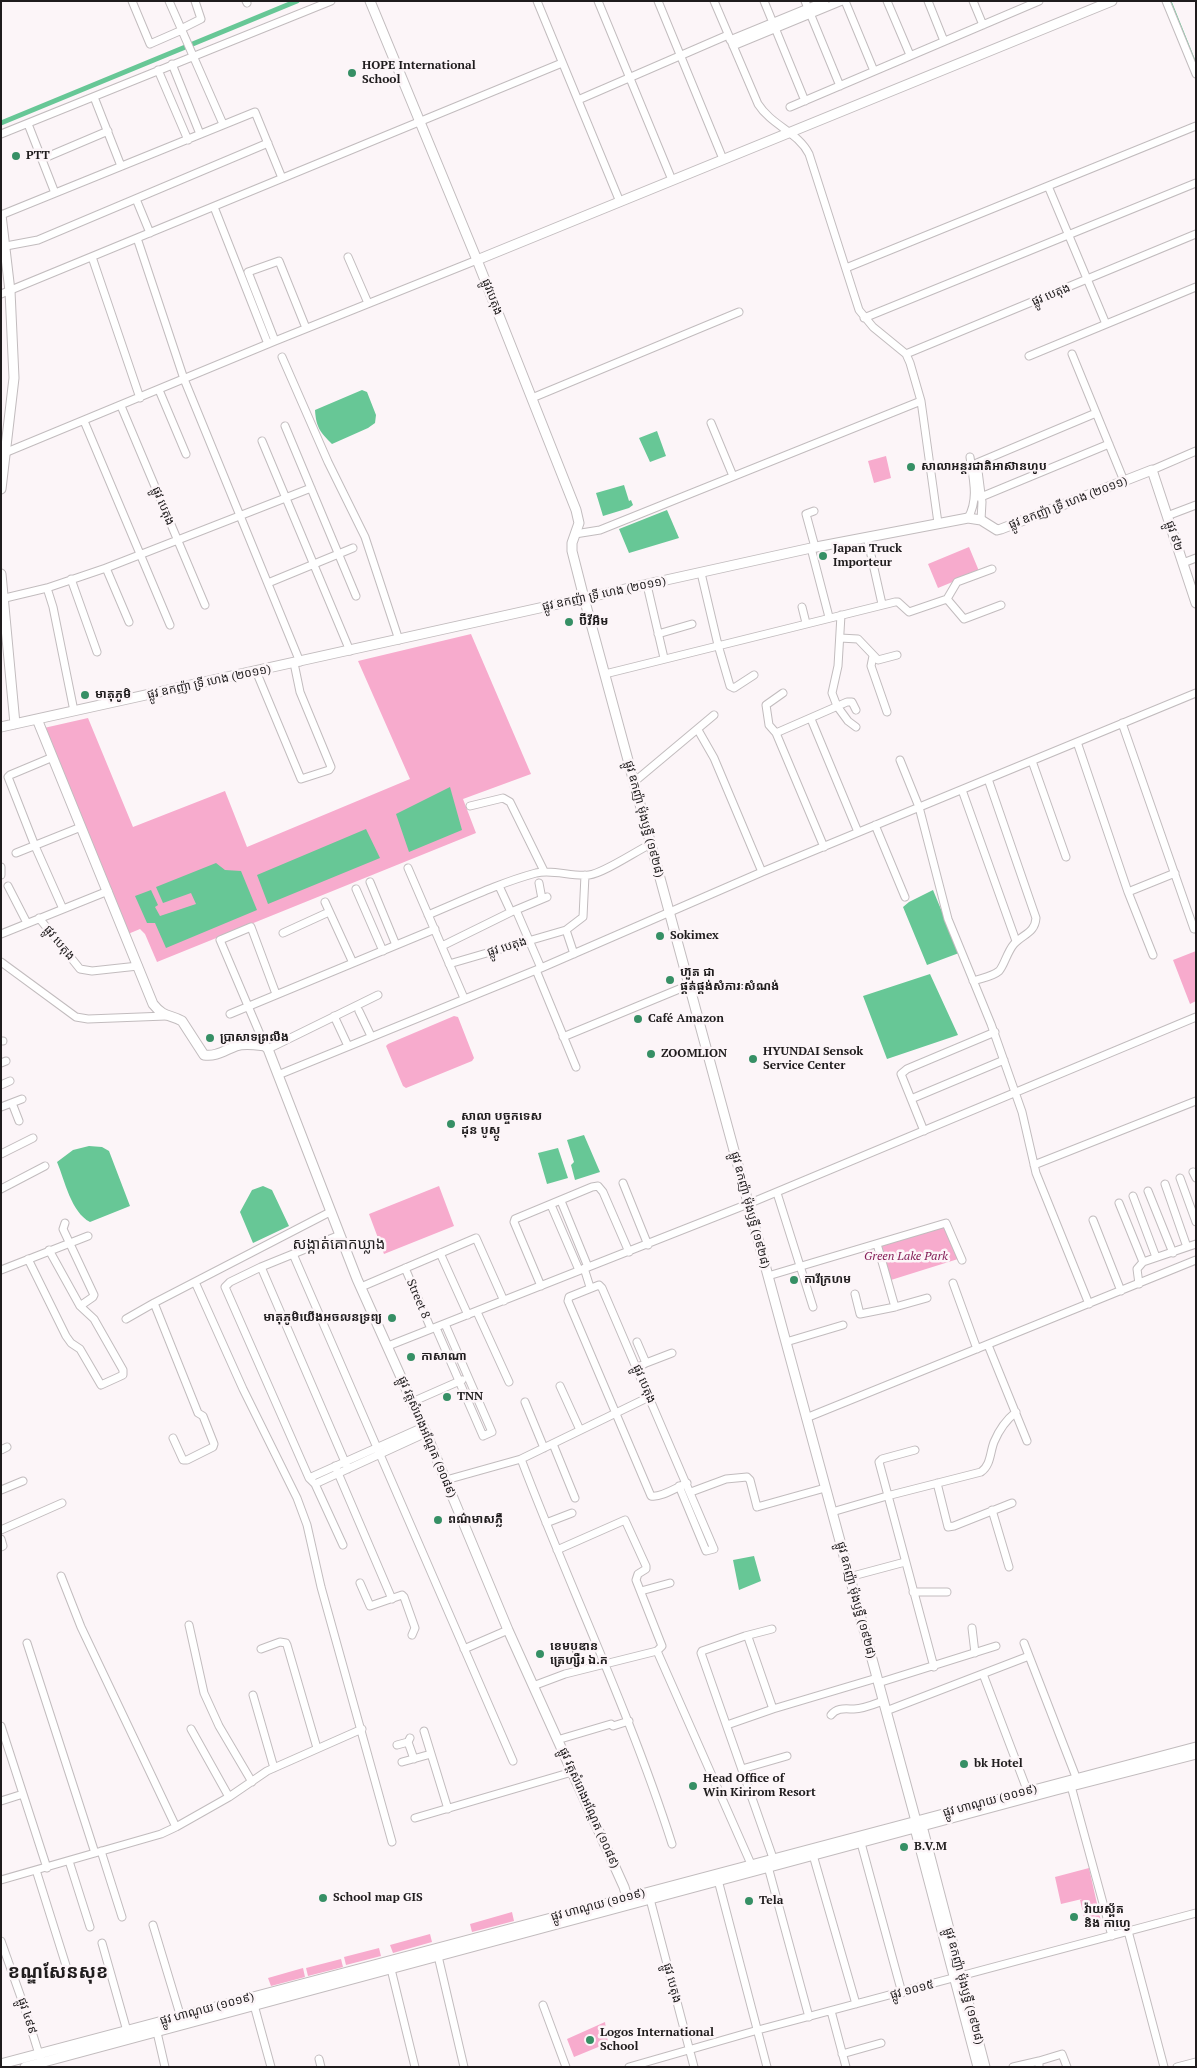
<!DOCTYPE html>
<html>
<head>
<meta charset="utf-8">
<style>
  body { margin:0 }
  #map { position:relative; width:1197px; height:2068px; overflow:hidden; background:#fcf5f8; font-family:"PT Serif",serif }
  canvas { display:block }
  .frame { position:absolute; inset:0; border:2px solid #1f1c1d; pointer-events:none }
</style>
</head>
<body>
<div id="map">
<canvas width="1197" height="2068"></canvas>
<div class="frame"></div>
</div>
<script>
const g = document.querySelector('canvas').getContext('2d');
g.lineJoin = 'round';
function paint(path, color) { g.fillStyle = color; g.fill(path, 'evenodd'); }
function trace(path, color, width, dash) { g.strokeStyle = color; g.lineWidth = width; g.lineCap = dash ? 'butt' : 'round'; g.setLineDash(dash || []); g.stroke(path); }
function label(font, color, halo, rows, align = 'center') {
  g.font = font + ' "PT Serif","Noto Sans Khmer",serif'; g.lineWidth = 5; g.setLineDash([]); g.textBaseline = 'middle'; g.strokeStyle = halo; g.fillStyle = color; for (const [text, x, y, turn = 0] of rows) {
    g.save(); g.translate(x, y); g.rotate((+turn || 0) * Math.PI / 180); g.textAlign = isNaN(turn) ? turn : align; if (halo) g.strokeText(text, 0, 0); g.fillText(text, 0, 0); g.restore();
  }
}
const green = new Path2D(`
  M886 456 891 478 874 483 868 461Z
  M969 547 979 571 938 588 928 564Z
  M471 634 531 774 463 799 476 833 157 962 145 934 140 929 128 934 44 728 88 718 133 827 225 791 247 847 410 779 358 661Z
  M1196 951V1001L1190 1004 1173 960Z
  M454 1016 458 1017 474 1058 472 1061 406 1088 403 1086 386 1046 388 1044Z
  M439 1186 454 1226 384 1254 369 1214Z
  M944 1226 958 1259 891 1280 881 1246Z
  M1089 1868 1102 1926 1087 1930 1080 1900 1082 1899 1061 1904 1055 1877Z
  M512 1912 514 1921 472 1932 470 1924Z
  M430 1934 432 1942 393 1953 390 1945Z
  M379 1948 381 1956 346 1965 344 1957Z
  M341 1959 343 1967 308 1976 306 1968Z
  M303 1968 305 1977 271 1986 268 1978Z
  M605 2022 608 2043 574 2057 567 2039Z`);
const water = new Path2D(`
  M362 390 367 392 376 415 375 423 368 428 332 444C320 432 316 427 315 410Z
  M657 431 666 456 650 462 639 438Z
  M624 485 629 501 631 500 633 505 629 508 603 516 596 493Z
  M667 510 679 538 629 553 619 529Z
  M450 787 462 830 409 852 396 814Z
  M366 829 380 858 268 904 257 875Z
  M216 863 225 870 241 871 257 910 166 948 155 923H147L135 896 151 890 158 905 155 907 160 916 196 904 191 893 163 903 156 887Z
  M933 890 959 953 927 965 903 907 909 902Z
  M930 974 958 1035 887 1059 863 996Z
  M584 1135 600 1172 575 1180 571 1165 574 1162 567 1140Z
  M89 1146 102 1147 109 1151 130 1206 90 1222C71 1212 65 1181 57 1162L73 1150Z
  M558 1148 568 1178 547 1184 538 1153Z
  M263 1186 272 1190 289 1226 253 1243 240 1212 252 1190Z
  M754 1556 761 1581 739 1590 733 1560Z`);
const stream = new Path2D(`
  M1171 1 1196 63`);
const canal = new Path2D(`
  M1 123 297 1`);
const minor = new Path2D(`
  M132 1 150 44 182 30
  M169 1 223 124
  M246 1 247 3
  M537 1 620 202
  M598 1 672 180
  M658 1 723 159
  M714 1 758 104C772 126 798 132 809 154L859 310 873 327 906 354 910 363 921 401 938 523
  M764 1 805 101
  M805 1 840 86
  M845 1 874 71
  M887 1 910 55
  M928 1 944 41
  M973 1 983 25
  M1166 1 1196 74
  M181 29 201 19 195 1
  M730 40 825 1
  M733 46 842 1
  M172 64 200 134
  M158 70 188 140
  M94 97 121 166
  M578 100 728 35
  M790 107 1039 1
  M28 124 55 193
  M1 134 331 1
  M42 159 108 131
  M1048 186 1106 324
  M136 199 150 233
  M214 207 268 344
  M1 215 255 112 282 178
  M137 238 184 379 300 662
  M6 246 38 240 268 143
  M92 257 140 398
  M348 257 368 303
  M846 268 1196 126
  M1 294 562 63
  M864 318 1196 183
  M275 341 248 272 279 261 306 328
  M906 354 1196 234
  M1072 354 1124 481
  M1029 356 1196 287
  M282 357 328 462 365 537 399 640
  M159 390 186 454
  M532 398 739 312
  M121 406 205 605
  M84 421 170 625
  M711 423 733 476
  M285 426 356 596
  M262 441 350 651
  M2 454 275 341 477 260
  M1152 470 1196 451
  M975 497H981L1109 444
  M814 511 806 514 815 547
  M1167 516 1196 505
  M968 518C979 499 973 478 970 457
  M981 520 982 502 977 463 1096 413
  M575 534 600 530 921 401
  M867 537 882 604
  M811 548 829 617
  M1183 563 1196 558
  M106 568 129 622
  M701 573 718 645 730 686 734 688 754 675
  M71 579 97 652
  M268 583 353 548
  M647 585 664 658
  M47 588 53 607 74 711
  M1 599 47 588 106 568 311 488
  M947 599 957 582 992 569
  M802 607 806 623
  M841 615 838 666 832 693 837 706 848 721 856 727
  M658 634 692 624
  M840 638 858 639 878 660 897 655
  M873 656 871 666 887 712
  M256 671 301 779 329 770 331 767 300 692 294 663
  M605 674 895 602H898L909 612 947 599 964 619 1001 605
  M783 693 766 705 769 725 776 733 824 847
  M811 719 858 832
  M1122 723 1194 929
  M698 730 714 758 762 872
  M776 733 847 702H852L856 710
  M1077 742 1128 892 1153 955
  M53 757 10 775 8 777 35 846 63 909
  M900 760 919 807 948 919 991 1024 1022 1112 1036 1173 1089 1304
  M1032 761 1066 857
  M634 782 714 715
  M962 790 1016 941
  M470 806 503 798 510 802 544 871
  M875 825 905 897
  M16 853 81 827
  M1 867V875
  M408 868 464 998
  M370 882 396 945
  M539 883 542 899
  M8 886 27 923
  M499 886 511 912
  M356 889 383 951
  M1128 892 1175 873
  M325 902 353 963
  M516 910 541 968
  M428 915C464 900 499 883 536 873 554 869 571 877 589 875 604 873 636 851 651 844
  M39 918 80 969 92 971 138 966
  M283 933 329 912
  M1 934 108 891
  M442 946 511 912 547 897
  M574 954 566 930 583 917 585 875
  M1 962 76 1017 88 1019 166 1016
  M449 964 566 930
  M536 970 576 1067
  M973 981C981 978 992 977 999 971 1004 966 1007 952 1014 944 1023 934 1035 933 1036 918L988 779
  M359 1011 371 1036
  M230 1014 435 929
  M334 1016 348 1046
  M563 1037 689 985
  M1 1041H3
  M265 1046 220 940 251 927 276 994
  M268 1049 378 995
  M1 1063 6 1061
  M278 1075 541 968 762 872 1196 693
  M1 1085 10 1081
  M911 1099 1004 1060
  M12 1103 19 1121
  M1 1107 22 1099
  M924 1131 901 1074 907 1069 995 1032
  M1 1154 33 1138
  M1034 1165 1196 1101
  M1193 1172 1196 1178
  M1180 1178 1196 1222
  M623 1183 648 1245
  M1165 1184 1187 1247
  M1 1189 45 1166
  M1148 1191 1173 1253
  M777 1193 813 1307
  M1133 1196 1156 1257
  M561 1201 588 1267
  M1119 1203 1143 1262
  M551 1205 579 1270
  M1093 1220 1121 1291
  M65 1223 63 1229 94 1295 93 1297 80 1306
  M340 1235 261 1267 230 1282 225 1287 309 1478 315 1484 343 1545
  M877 1244 895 1307 927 1298
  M440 1253 468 1315
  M293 1254 513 1761
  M28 1259 66 1336 71 1343 80 1349 101 1385 123 1375V1370L94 1319 80 1306 49 1250
  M261 1267 348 1469
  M405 1268 431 1329
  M584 1268 590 1287
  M1 1270 88 1236
  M768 1276 946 1223 962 1260
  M195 1282 243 1389 297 1498 307 1525 321 1587 392 1842
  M953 1283 977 1349
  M1139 1284 1137 1269 1143 1262 1196 1244
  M541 1286 514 1222 515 1219 592 1187 598 1186 603 1192 629 1252
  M361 1287 476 1238 504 1301
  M855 1294 860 1314 895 1307
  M154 1303 198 1413 203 1416 214 1444 213 1447 187 1460H183L173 1438
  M477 1312 509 1382
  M126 1319 154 1303 330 1212
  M436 1328 483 1436 492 1432 445 1324
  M637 1342 646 1363 637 1368
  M786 1342 843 1325
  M988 1345 1027 1441
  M388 1346 748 1204 1196 1017
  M646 1363 672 1353
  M560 1386 580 1430
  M412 1402 462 1380
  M525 1402 544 1448
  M806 1418 1196 1260
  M553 1444 575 1498
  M1 1450 7 1447
  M915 1450 882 1459 879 1462 934 1667
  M521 1459C570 1588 630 1712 672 1844
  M335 1466 392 1599
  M309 1478 423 1427
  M446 1480 521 1459 649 1397
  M937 1483 948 1527 954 1526 1012 1503
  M315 1484 426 1433
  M679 1486 706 1551 714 1549 602 1288 599 1285 569 1297 568 1301 651 1496C661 1498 677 1487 687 1483
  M1 1490 23 1481
  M691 1492 726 1479 747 1477 750 1480 757 1507 825 1488
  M992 1510 1009 1567
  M832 1512 887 1496 981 1472C991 1465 990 1452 994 1442 999 1430 1006 1420 1016 1412
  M546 1523 572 1513
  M1 1530 62 1503
  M1 1539 3 1546 1 1547
  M61 1576 81 1627 176 1827
  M849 1577 905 1562
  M360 1583 370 1606 402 1595 404 1597 415 1628 412 1635
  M641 1591 670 1583
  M913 1592H947
  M189 1625 204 1693 219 1726 252 1782
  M972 1628 975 1653
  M772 1629 745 1636 702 1651 701 1653 773 1858
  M748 1637 773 1709
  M27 1643 95 1853
  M1024 1643 1076 1777
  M261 1649 280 1642 286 1643 287 1645 317 1748
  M464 1649 508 1630
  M657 1651 751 1864
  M983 1674 1029 1795
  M878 1683 996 1646
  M533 1686 565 1674 657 1651 662 1646 636 1580 638 1574 646 1569V1566L625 1520 557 1550
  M253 1695 274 1768
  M886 1711 1029 1656
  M831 1715C837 1707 846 1709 854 1709 863 1709 875 1704 883 1701
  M727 1725 773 1709 877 1678
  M1 1726 47 1868
  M191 1729 229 1797
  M424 1731 448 1809
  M410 1738 408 1742 414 1759
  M557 1740 611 1724 613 1726 629 1721
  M397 1745 408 1742
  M402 1762 431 1754
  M742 1769 787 1756
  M1071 1786 1112 1936
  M1 1801 23 1794
  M415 1818 572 1772
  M861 1843 902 1993
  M101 1851 122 1917
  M813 1855 856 2004
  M69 1861 90 1927
  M767 1863 809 2017
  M36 1870 69 1975
  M1 1880 161 1834 176 1827 229 1797 267 1771 362 1729
  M718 1880 767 2067
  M650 1899 694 2067
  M153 1925 182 2021
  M1128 1931 1164 2067
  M1 1941 24 2006 43 2067
  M102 1943 127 2031
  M438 1956 464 2067
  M390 1965 415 2067
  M254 2005 271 2067
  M543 2005 566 2067
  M831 2011 846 2067
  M156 2028 165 2067
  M842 2054 881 2043
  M319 2059 321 2067
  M629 2067 758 2030 1196 1913
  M1013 2067 1039 2061
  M1039 2067V2061L1062 2054 1067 2067
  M1177 2067 1196 2062`);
const major = new Path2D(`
  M370 1 477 260 576 510 579 523 572 543V551L584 598 916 1821 915 1828 978 2067
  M1 215 10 291 14 378 1 489
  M477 260 1112 1
  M1 574 15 724
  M37 719 153 1004C164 1018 170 1014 182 1021L204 1055C216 1057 225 1050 236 1046 245 1043 256 1045 265 1046L268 1049 357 1279 426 1433 508 1630 624 1887 629 1904
  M1 727 811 548 968 518 981 520 997 530 1001 529 1152 470 1196 603
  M918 1823 922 1826 985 2067
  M1 2064 1196 1747
  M25 2067 1056 1790 1196 1754`);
const markers = [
  [352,73,5,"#368f65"],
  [16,156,5,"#368f65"],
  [911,467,5,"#368f65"],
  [823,556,5,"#368f65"],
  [569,622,5,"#368f65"],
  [85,695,5,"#368f65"],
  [660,936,5,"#368f65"],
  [670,980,5,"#368f65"],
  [638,1019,5,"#368f65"],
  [210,1038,5,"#368f65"],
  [651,1054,5,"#368f65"],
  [753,1059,5,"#368f65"],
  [451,1124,5,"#368f65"],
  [794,1280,5,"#368f65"],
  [392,1318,5,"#368f65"],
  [411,1357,5,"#368f65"],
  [447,1397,5,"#368f65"],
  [438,1520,5,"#368f65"],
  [540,1654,5,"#368f65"],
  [964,1764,5,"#368f65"],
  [693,1786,5,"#368f65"],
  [904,1847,5,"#368f65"],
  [323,1898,5,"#368f65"],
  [749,1901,5,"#368f65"],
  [1074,1917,5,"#368f65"],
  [590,2040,5,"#368f65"]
];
const poiNames = [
  ["HOPE International",362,66],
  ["School",362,80],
  ["PTT",26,156],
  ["សាលាអន្ដរជាតិអាស៊ានហូប",921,467],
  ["Japan Truck",833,549],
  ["Importeur",833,563],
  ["ប៊ីវីអឹម",579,622],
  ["មាតុភូមិ",95,695],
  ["Sokimex",670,936],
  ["ហ៊ួត ជា",680,973],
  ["ផ្គត់ផ្គង់សំភារៈសំណង់",680,987],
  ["Café Amazon",648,1019],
  ["ប្រាសាទព្រលឹង",220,1038],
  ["HYUNDAI Sensok",763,1052],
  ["Service Center",763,1066],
  ["ZOOMLION",661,1054],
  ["សាលា បច្ចកទេស",461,1117],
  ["ដុន បូស្កូ",461,1131],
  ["ការីក្រហម",804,1280],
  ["មាតុភូមិយើងអចលនទ្រព្យ",382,1318,"right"],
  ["កាសាណា",421,1357],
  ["TNN",457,1397],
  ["ពណ៌មាសភ្លឺ",448,1520],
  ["ខេមបូឌាន",550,1647],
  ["ត្រេហ្សឺរ ឯ.ក",550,1661],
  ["bk Hotel",974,1764],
  ["Head Office of",703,1779],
  ["Win Kirirom Resort",703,1793],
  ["B.V.M",914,1847],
  ["School map GIS",333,1898],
  ["Tela",759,1901],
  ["វ៉ាយស្ព័ត",1084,1910],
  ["និង កាហ្វេ",1084,1924],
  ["Logos International",600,2033],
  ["School",600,2047]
];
const streetNames = [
  ["ផ្លូវ បេតុង",1051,295,-22],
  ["ផ្លូវបេតុង",492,297,69],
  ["ផ្លូវ ឧកញ៉ា ទ្រី ហេង (២០១១)",1068,503,-21],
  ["ផ្លូវ បេតុង",163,506,68],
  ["ផ្លូវ ៩២",1174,536,72],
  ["ផ្លូវ ឧកញ៉ា ទ្រី ហេង (២០១១)",604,594,-12],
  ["ផ្លូវ ឧកញ៉ា ទ្រី ហេង (២០១១)",209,682,-12],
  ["ផ្លូវ ឧកញ៉ា ម៉ុងឫទ្ធី (១៩២៨)",644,819,75],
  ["ផ្លូវ បេតុង",59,943,51],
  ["ផ្លូវ បេតុង",507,947,-17],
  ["ផ្លូវ ឧកញ៉ា ម៉ុងឫទ្ធី (១៩២៨)",750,1210,75],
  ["Street 8",418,1299,67],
  ["ផ្លូវ បេតុង",644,1384,67],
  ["ផ្លូវ វត្តសំរោងអណ្ដែត (១០៨៩)",427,1437,67],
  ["ផ្លូវ ឧកញ៉ា ម៉ុងឫទ្ធី (១៩២៨)",856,1600,75],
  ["ផ្លូវ ហាណូយ (១០១៩)",990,1801,-15],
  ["ផ្លូវ វត្តសំរោងអណ្ដែត (១០៨៩)",589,1808,66],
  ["ផ្លូវ ហាណូយ (១០១៩)",598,1905,-15],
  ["ផ្លូវ បេតុង",672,1983,75],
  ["ផ្លូវ ឧកញ៉ា ម៉ុងឫទ្ធី (១៩២៨)",964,1986,75],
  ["ផ្លូវ ១០១៥",912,1990,-15],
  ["ផ្លូវ ហាណូយ (១០១៩)",207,2009,-15],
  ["ផ្លូវ ៤៩៩",27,2016,72]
];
const parkNames = [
  ["Green Lake Park",906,1257]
];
const quarterNames = [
  ["សង្កាត់គោកឃ្លាង",339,1245]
];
const districtNames = [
  ["ខណ្ឌសែនសុខ",58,1973]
];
paint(green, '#f7abcd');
paint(water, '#67c796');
trace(stream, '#67c796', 1);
trace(canal, '#67c796', 5);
trace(minor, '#c2bcbe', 9);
trace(major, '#c2bcbe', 11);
trace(minor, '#fff', 7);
trace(major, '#fff', 9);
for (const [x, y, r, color] of markers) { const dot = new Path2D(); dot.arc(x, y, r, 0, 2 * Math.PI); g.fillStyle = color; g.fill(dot); trace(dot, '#fcf5f8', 2); }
label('bold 12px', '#1f1c1d', '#fcf5f8', poiNames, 'left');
label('12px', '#1f1c1d', '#fcf5f8', streetNames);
label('italic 12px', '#841d57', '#fcf5f8', parkNames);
label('15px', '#1f1c1d', '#fcf5f8', quarterNames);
label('bold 18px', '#1f1c1d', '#fcf5f8', districtNames);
</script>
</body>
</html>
